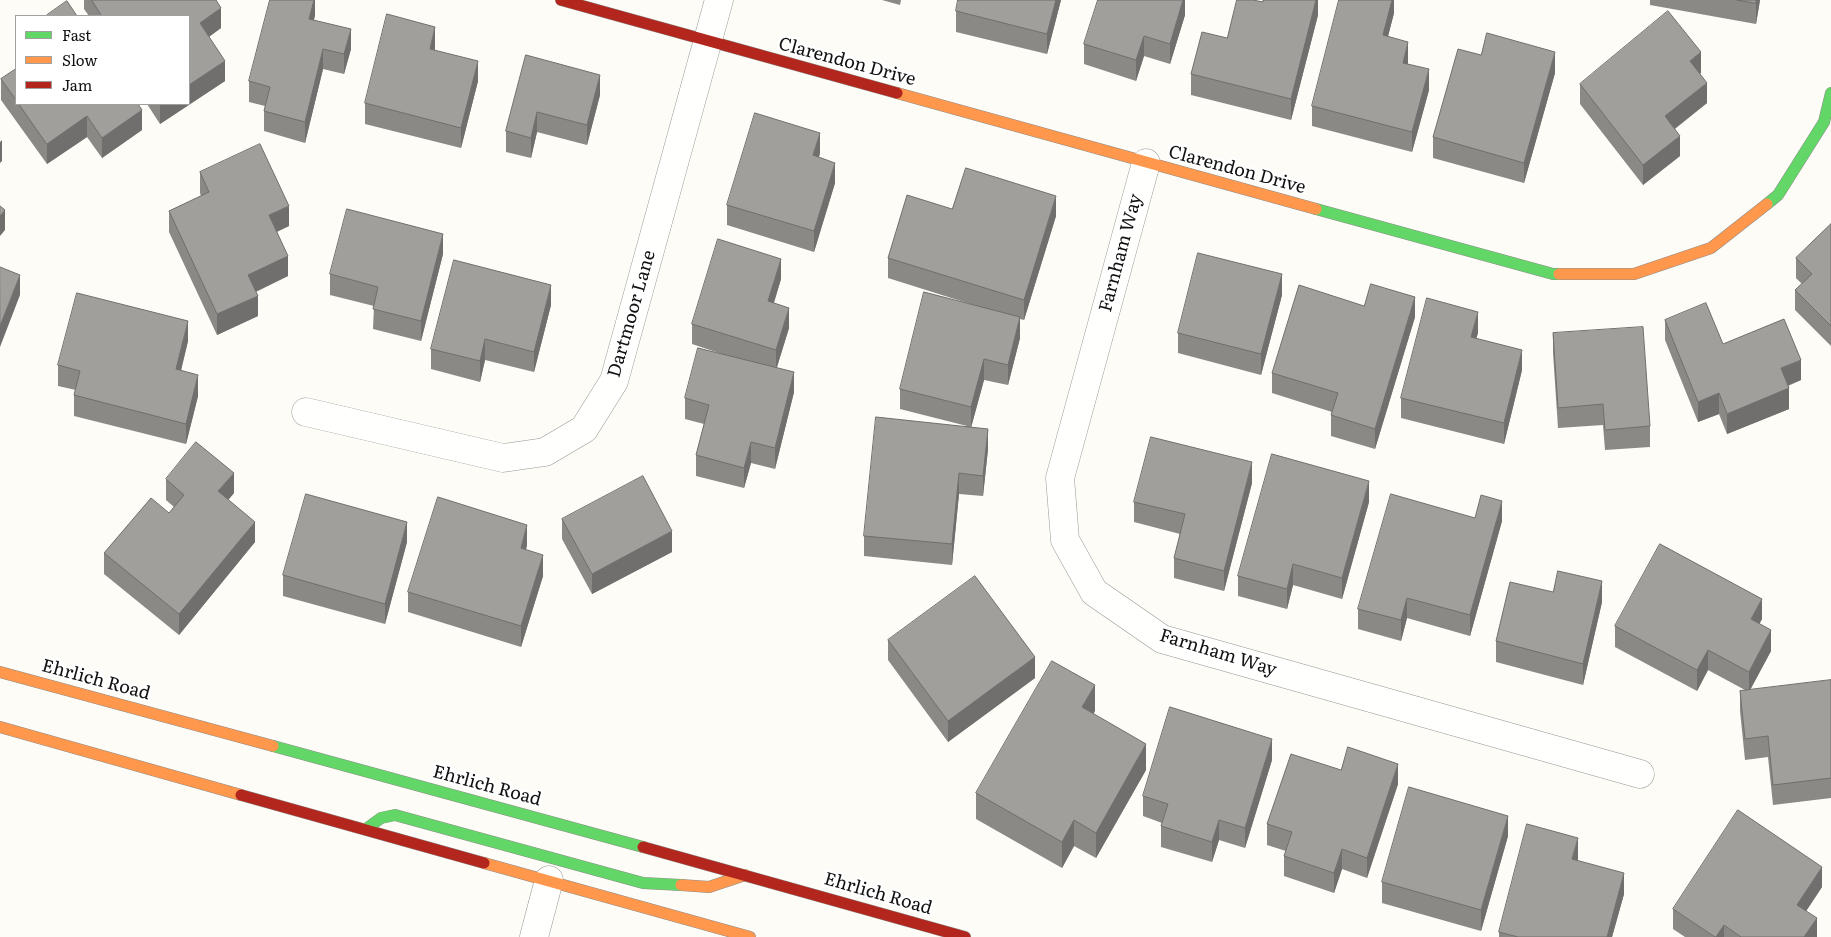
<!DOCTYPE html>
<html>
<head>
<meta charset="utf-8">
<style>
  body { margin:0 }
  #map { position:relative; width:1831px; height:937px; overflow:hidden; background:#fdfcf7; font-family:Literata,serif }
  canvas { display:block }
  .legend { position:absolute; left:15px; top:15px; width:175px; height:90px; box-sizing:border-box; background:#fff; border:1px solid #a0a0a0; margin:0; padding:6px 9px; list-style:none; font-size:15px; color:#111 }
  .legend li { display:flex; align-items:center; gap:10px; height:25px }
  .legend b { width:25px; border:1px solid #a0a0a0 }
</style>
</head>
<body>
<div id="map">
<canvas width="1831" height="937"></canvas>
<ul class="legend">
<li><b style="height:6px;background:#63d668"></b>Fast</li>
<li><b style="height:6px;background:#ff974d"></b>Slow</li>
<li><b style="height:6px;background:#b3261e"></b>Jam</li>
</ul>
</div>
<script>
const g = document.querySelector('canvas').getContext('2d');
g.lineJoin = 'round';
function trace(path, color, width, dash) { g.strokeStyle = color; g.lineWidth = width; g.lineCap = dash ? 'butt' : 'round'; g.setLineDash(dash || []); g.stroke(path); }
function paint(path, color) { g.fillStyle = color; g.fill(path, 'evenodd'); }
function label(font, color, halo, rows, align = 'center') {
  g.font = font + ' Literata,serif'; g.lineWidth = 5; g.setLineDash([]); g.textBaseline = 'middle'; g.strokeStyle = halo; g.fillStyle = color; for (const [text, x, y, turn = 0] of rows) {
    g.save(); g.translate(x, y); g.rotate((+turn || 0) * Math.PI / 180); g.textAlign = isNaN(turn) ? turn : align; if (halo) g.strokeText(text, 0, 0); g.fillText(text, 0, 0); g.restore();
  }
}
const street = new Path2D(`
  M1146 163 1060 478 1065 540 1094 592 1162 639 1640 774
  M306 412 503 458 545 452 584 429 614 381 719 0
  M534 937 549 880`);
const fast = new Path2D(`
  M1767 204 1778 195 1824 122 1831 93
  M1316 209 1553 274H1559
  M273 746 643 847
  M366 829 381 818 395 815 643 883 681 885`);
const slow = new Path2D(`
  M897 93 1316 209
  M1559 274H1634L1711 248 1767 204
  M0 672 273 746
  M0 727 241 795
  M484 863 750 937
  M681 885 709 887 745 875`);
const jam = new Path2D(`
  M561 0 897 93
  M241 795 484 863
  M643 847 965 937`);
const wall = new Path2D(`
  M84 0H216L221 28 209 37 225 81 160 124 147 104H189V16H89L84 9Z
  M315 0V15L314 20 351 49 344 74 323 69 305 143 264 131V111L265 106 249 102V81Z
  M882 0H901L900 5Z
  M1061 0 1047 54 956 32V11Z
  M1185 0V15L1170 64 1144 56 1136 81 1084 64V44Z
  M1318 0V15L1291 120 1191 95V74L1263 2Z
  M1394 0V13L1388 36 1408 62V64L1429 90 1412 152 1312 126V106Z
  M1650 0H1760L1756 24 1650 5Z
  M435 47V50L478 81 461 148 365 124V103Z
  M526 55 600 95 587 145 537 132 531 158 506 152V131Z
  M1481 55 1555 73 1524 183 1433 158V137Z
  M16 69V104H138L142 130 102 158 87 137 47 164 1 100V79Z
  M1700 73 1707 103 1675 129 1680 156 1643 185 1580 104V84L1701 73Z
  M820 153 819 157 835 183 814 252 727 225V205Z
  M200 172 289 226 277 232 288 276 256 292 258 316 217 335 169 232V211L201 196 200 193Z
  M952 209 1056 216 1024 320 1020 319V338L1008 385 984 380 971 427 988 449 983 496 959 494 952 565 864 556V536L967 426 900 409V389L980 307 888 278V258Z
  M1831 224V346L1795 310V290L1802 284 1796 278V258Z
  M443 254 421 341 373 329 374 306 330 295V274Z
  M781 279 774 303 789 328 777 367 794 392 775 469 751 463 744 488 696 476V455L704 424 685 419V398L722 354 692 344V324Z
  M1282 295 1261 375 1178 353V333Z
  M551 305 534 372 485 360 480 382 431 369V349Z
  M1364 306 1415 317 1375 449 1331 436V415L1332 412 1272 393V373Z
  M1665 320 1723 344 1801 380 1788 386 1789 409 1727 434 1719 414 1698 422 1665 340Z
  M1478 333 1476 338 1522 370 1504 444 1401 418V398Z
  M1553 333 1650 426V447L1605 450 1603 425 1558 428 1553 353Z
  M188 341 181 371 198 396 186 444 74 416V395L76 390 58 386V365Z
  M166 479 234 493 228 500 255 542 179 635 104 574V553L169 513 174 507 166 500Z
  M1252 483 1224 591 1174 578V558L1180 534 1134 522V502Z
  M1369 502 1342 599 1293 585 1287 609 1238 596V576Z
  M1475 518 1502 521 1470 636 1407 618 1401 641 1358 629V609Z
  M562 519 672 552 592 594 562 539Z
  M407 542 385 624 283 596V575Z
  M527 545 526 550 543 576 521 647 408 612V592Z
  M1553 592 1602 602 1583 685 1496 662V641Z
  M1762 619 1759 624 1771 651 1750 690 1831 680V798L1773 805 1768 757 1745 760 1740 711V691L1745 690 1708 670 1697 691 1615 647V626Z
  M888 640 1035 678 948 742 888 660Z
  M1095 711 1093 714 1146 770 1096 858 1074 846 1062 868 976 819V793Z
  M1272 760 1245 848 1219 840 1212 862 1161 847V826L1162 823 1143 816V796Z
  M1341 770 1398 784 1367 878 1342 869 1334 893 1284 876V856L1286 851 1267 845V824Z
  M1508 836 1481 931 1382 903V882Z
  M1578 859 1577 860 1624 894 1612 937H1499V932Z
  M1822 887 1806 911 1817 937H1685L1673 929V909Z`);
const shadedWall = new Path2D(`
  M314 0H315V15L309 39V19Z
  M1056 0H1061L1047 54V34Z
  M1183 0H1185V15L1170 64V44Z
  M1316 0H1318V15L1291 120V99Z
  M1392 0H1394V13L1383 56V35Z
  M1756 0H1760L1756 24Z
  M221 8V28L200 43V23Z
  M435 27V47L430 69V49Z
  M351 29V49L344 74V54Z
  M1144 36V56L1136 81V60Z
  M1408 42V62L1403 83V63Z
  M323 49V69L305 143V122Z
  M1555 52V73L1524 183V163Z
  M1701 52V73L1690 81V61Z
  M225 61V81L160 124V104H189V85Z
  M478 61V81L461 148V128Z
  M1429 69V90L1412 152V132Z
  M600 75V95L587 145V125Z
  M1707 83V103L1665 136V116Z
  M142 110V130L102 158V138Z
  M537 112V132L531 158V138Z
  M87 116V137L47 164V144Z
  M820 133V153L813 175V155Z
  M1680 136V156L1643 185V165Z
  M2 140V161L0 163V142Z
  M835 163V183L814 252V231Z
  M1056 196V216L1024 320V300Z
  M289 206V226L269 235V215Z
  M5 210V230L0 236V216Z
  M443 234V254L421 341V321Z
  M288 256V276L248 295V275Z
  M781 259V279L768 321V301Z
  M1282 274V295L1261 375V354Z
  M20 275V295L0 347V326Z
  M551 285V305L534 372V352Z
  M258 296V316L217 335V314Z
  M1415 297V317L1375 449V429Z
  M789 308V328L776 370V350Z
  M1478 312V333L1471 357V337Z
  M1020 317V338L1008 385V365Z
  M188 321V341L176 390V369Z
  M485 339V360L480 382V361Z
  M1522 350V370L1504 444V423Z
  M984 359V380L971 428V407Z
  M1801 360V380L1781 388V368Z
  M794 372V392L775 469V448Z
  M198 375V396L186 444V424Z
  M1789 388V409L1727 434V414Z
  M1719 393V414L1698 422V402Z
  M988 429V449L983 496V476Z
  M751 442V463L744 488V468Z
  M1252 462V483L1224 591V571Z
  M234 473V493L218 512V491Z
  M959 473V494L952 565V544Z
  M1369 481V502L1342 599V578Z
  M1502 501V521L1470 636V615Z
  M255 522V542L179 635V614Z
  M407 522V542L385 624V604Z
  M527 525V545L521 569V548Z
  M672 531V552L592 594V574Z
  M543 555V576L521 647V626Z
  M1293 564V585L1287 609V589Z
  M1602 581V602L1583 685V664Z
  M1407 598V618L1401 641V620Z
  M1762 599V619L1751 640V619Z
  M1771 630V651L1749 692V672Z
  M1708 650V670L1697 691V670Z
  M1035 657V678L948 742V721Z
  M1095 685V711L1082 733V707Z
  M1272 739V760L1245 848V828Z
  M1146 744V770L1096 858V833Z
  M1398 764V784L1367 878V858Z
  M1508 816V836L1481 931V910Z
  M1074 820V846L1062 868V842Z
  M1219 820V840L1212 862V842Z
  M1578 838V859L1572 879V859Z
  M1342 849V869L1334 893V873Z
  M1822 867V887L1797 925V905Z
  M1624 873V894L1612 937H1607Z
  M1817 918V937H1804Z
  M1724 925V937H1716Z`);
const building = new Path2D(`
  M92 0H216L221 8 200 23 225 61 189 85V16H102Z
  M270 0H314L309 19 351 29 344 54 323 49 305 122 264 111 270 87 249 81Z
  M958 0H1056L1047 34 956 11Z
  M1098 0H1183L1170 44 1144 36 1136 60 1084 44Z
  M1237 0H1253L1263 2V0H1316L1291 99 1191 74 1202 32 1227 38Z
  M1339 0H1392L1383 35 1408 42 1403 63 1429 69 1412 132 1312 106Z
  M1737 0H1756V3Z
  M67 1 77 16H47V15Z
  M1668 11 1701 52 1690 61 1707 83 1665 116 1680 136 1643 165 1580 84Z
  M387 14 435 27 430 49 478 61 461 128 365 103Z
  M1487 33 1555 52 1524 163 1433 137 1458 49 1481 55Z
  M526 55 600 75 587 125 537 112 531 138 506 131Z
  M16 69V100L1 79Z
  M19 104H138L142 110 102 138 87 116 47 144Z
  M755 113 820 133 813 155 835 163 814 231 727 205Z
  M260 144 289 206 269 215 288 256 248 275 258 296 217 314 169 211 209 192 200 172Z
  M966 168 1056 196 1024 300 888 258 907 195 952 209Z
  M0 206 5 210 0 216Z
  M347 209 443 234 421 321 373 309 378 287 330 274Z
  M1831 224V326L1795 290 1812 274 1796 258Z
  M718 239 781 259 768 301 789 308 776 350 692 324Z
  M1198 253 1282 274 1261 354 1178 333Z
  M454 260 551 285 534 352 485 339 480 361 431 349Z
  M0 267 20 275 0 326Z
  M1371 284 1415 297 1375 429 1331 415 1338 393 1272 373 1299 285 1364 306Z
  M924 292 1020 317 1008 365 984 359 971 407 900 389Z
  M77 293 188 321 176 369 198 375 186 424 74 395 80 371 58 365Z
  M1427 298 1478 312 1471 337 1522 350 1504 423 1401 398Z
  M1706 303 1723 344 1784 319 1801 360 1781 368 1789 388 1727 414 1719 393 1698 402 1665 320Z
  M1643 327 1650 426 1605 430 1603 404 1558 408 1553 333Z
  M698 348 794 372 775 448 751 442 744 468 696 455 709 405 685 398Z
  M876 417 988 429 983 476 959 473 952 544 864 536Z
  M1151 437 1252 462 1224 571 1174 558 1185 514 1134 502Z
  M196 442 234 473 218 491 255 522 179 614 104 553 151 498 169 513 184 495 166 479Z
  M1272 454 1369 481 1342 578 1293 564 1287 589 1238 576Z
  M643 476 672 531 592 574 562 519Z
  M306 494 407 522 385 604 283 575Z
  M1391 494 1475 518 1481 495 1502 501 1470 615 1407 598 1401 620 1358 609Z
  M438 497 527 525 521 548 543 555 521 626 408 592Z
  M1660 544 1762 599 1751 619 1771 630 1749 672 1708 650 1697 670 1615 626Z
  M1558 571 1602 581 1583 664 1496 641 1510 582 1553 592Z
  M975 576 1035 657 948 721 888 640Z
  M1052 661 1095 685 1082 707 1146 744 1096 833 1074 820 1062 842 976 793Z
  M1831 680V778L1773 785 1768 736 1745 739 1740 691Z
  M1170 707 1272 739 1245 828 1219 820 1212 842 1161 826 1168 804 1143 796Z
  M1348 747 1398 764 1367 858 1342 849 1334 873 1284 856 1292 832 1267 824 1291 754 1341 770Z
  M1409 787 1508 816 1481 910 1382 882Z
  M1738 810 1822 867 1797 905 1817 918 1804 937H1741L1724 925 1716 937H1715L1673 909Z
  M1527 824 1578 838 1572 859 1624 873 1607 937H1518L1499 932Z`);
const streetNames = [
  ["Clarendon Drive",847,62,15],
  ["Clarendon Drive",1237,170,15],
  ["Farnham Way",1121,253,-75],
  ["Dartmoor Lane",632,314,-74],
  ["Farnham Way",1218,653,17],
  ["Ehrlich Road",96,680,15],
  ["Ehrlich Road",487,786,15],
  ["Ehrlich Road",878,894,16]
];
trace(street, '#979795', 29);
trace(fast, '#8e8d8b', 12);
trace(slow, '#8e8d8b', 12);
trace(jam, '#8e8d8b', 12);
trace(street, '#fffffe', 28);
trace(fast, '#63d668', 11);
trace(slow, '#ff974d', 11);
trace(jam, '#b3261e', 11);
paint(wall, '#8a8986');
paint(shadedWall, '#716f6d');
paint(building, '#a19f9c');
trace(building, '#716f6d', 1);
label('18px', '#111', '#fff', streetNames);
</script>
</body>
</html>
